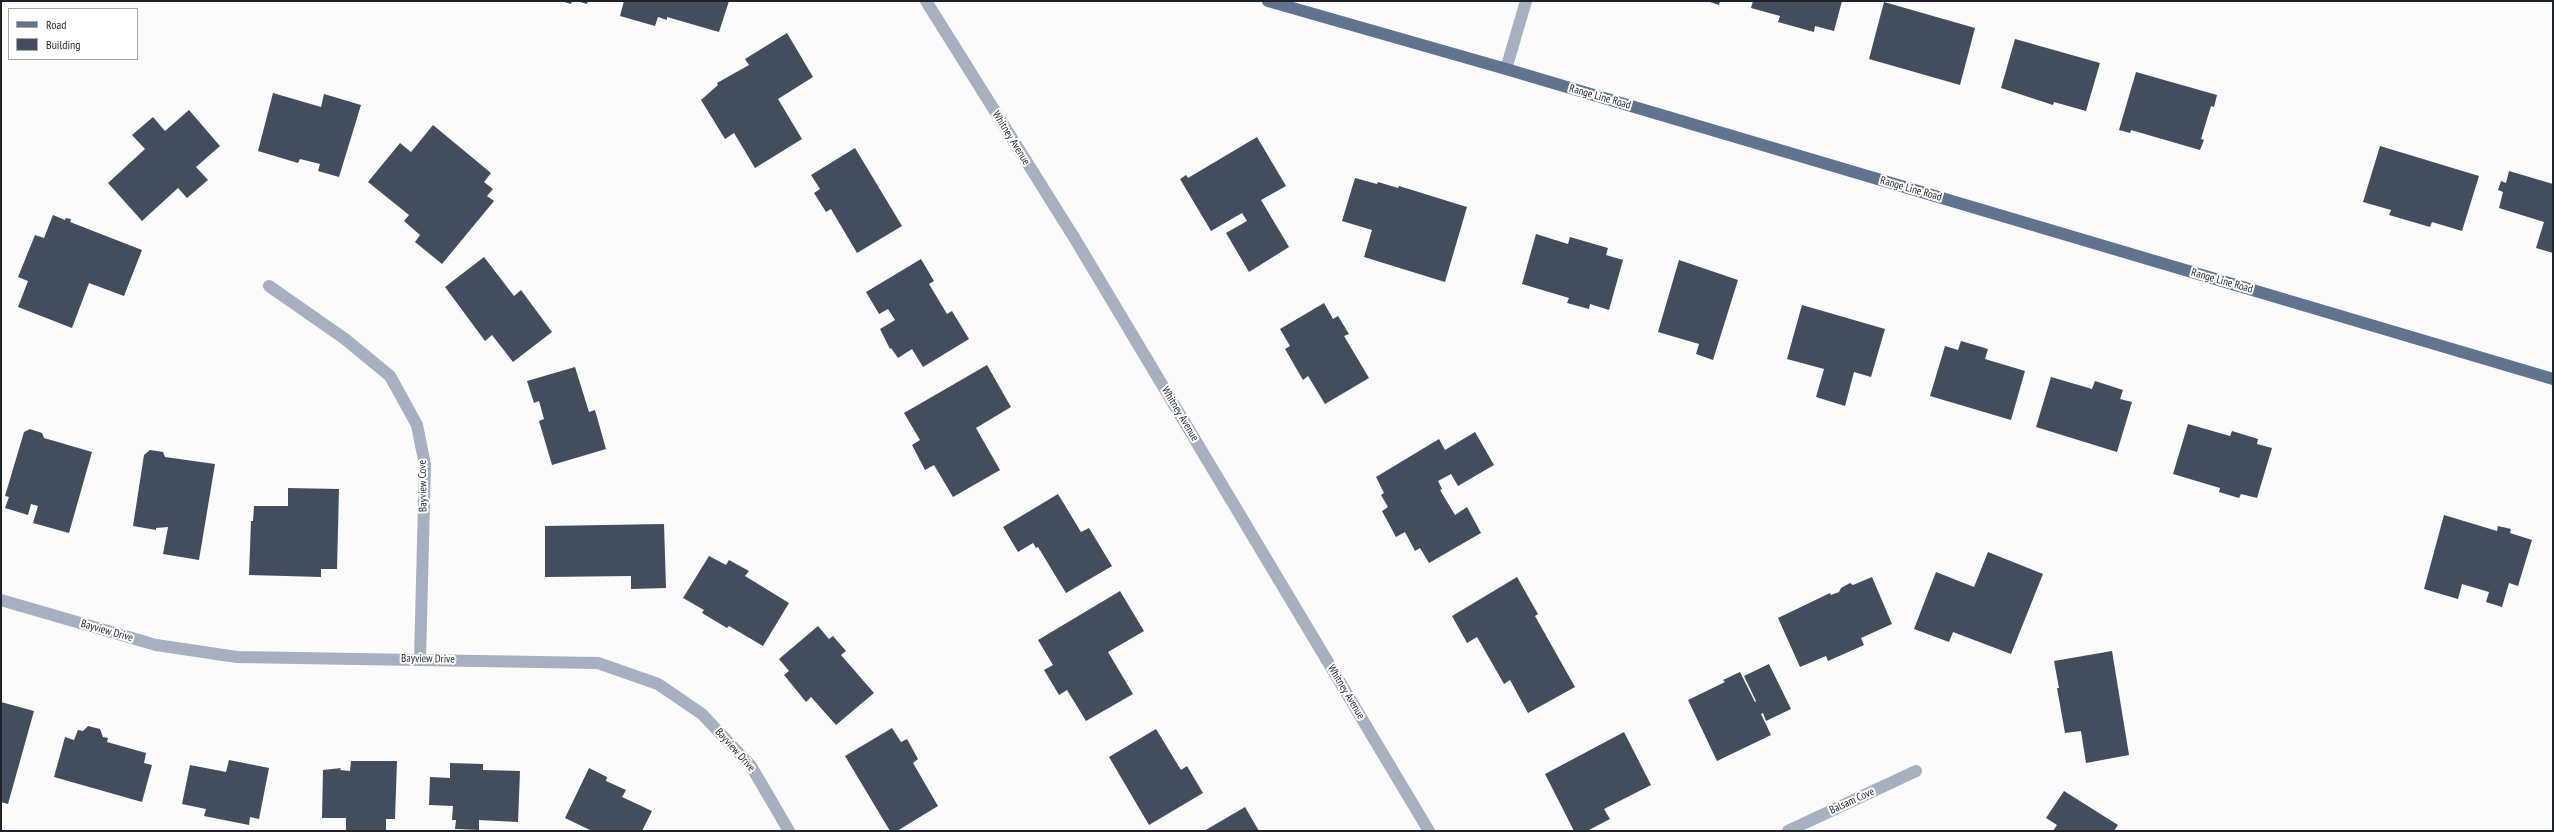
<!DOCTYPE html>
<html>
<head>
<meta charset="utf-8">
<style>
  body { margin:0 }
  #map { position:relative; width:2554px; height:832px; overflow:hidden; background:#fafbfa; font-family:"PT Sans Narrow",sans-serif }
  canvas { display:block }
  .frame { position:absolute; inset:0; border:2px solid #1e232b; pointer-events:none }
  .legend { position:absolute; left:8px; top:8px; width:130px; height:52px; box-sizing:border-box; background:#fff; border:1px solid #a5a7aa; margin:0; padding:5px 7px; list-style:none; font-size:12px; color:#1e232b }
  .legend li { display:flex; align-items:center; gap:8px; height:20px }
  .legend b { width:20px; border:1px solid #a5a7aa }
</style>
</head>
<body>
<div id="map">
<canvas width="2554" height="832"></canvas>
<div class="frame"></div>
<ul class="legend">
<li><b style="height:5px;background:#60738f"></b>Road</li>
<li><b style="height:11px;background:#424d5e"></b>Building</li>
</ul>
</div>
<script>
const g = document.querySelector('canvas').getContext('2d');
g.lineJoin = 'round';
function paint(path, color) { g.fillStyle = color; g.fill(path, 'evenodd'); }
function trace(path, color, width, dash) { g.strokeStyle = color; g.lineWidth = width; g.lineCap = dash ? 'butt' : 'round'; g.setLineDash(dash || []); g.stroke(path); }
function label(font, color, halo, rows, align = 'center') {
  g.font = font + ' "PT Sans Narrow",sans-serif'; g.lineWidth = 4; g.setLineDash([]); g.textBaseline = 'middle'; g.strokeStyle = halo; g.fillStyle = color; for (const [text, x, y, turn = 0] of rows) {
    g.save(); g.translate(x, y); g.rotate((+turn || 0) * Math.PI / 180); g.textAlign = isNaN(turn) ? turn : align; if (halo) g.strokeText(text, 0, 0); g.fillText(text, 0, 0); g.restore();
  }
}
const building = new Path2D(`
  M561 1H572L571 4Z
  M577 1H588L587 4Z
  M624 1H729L719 32 667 17V20L658 17 655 26 620 16Z
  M1707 1H1720L1719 5Z
  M1753 1H1842L1834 31 1815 26 1814 32 1778 22 1780 16 1751 8Z
  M1884 2 1975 28 1960 85 1869 59Z
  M787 33 813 77 778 99 802 139 755 168 734 133 725 139 701 100 718 85 717 83 749 65 745 59Z
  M2015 39 2100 63 2086 111 2054 102 2053 105 2001 88Z
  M2136 72 2217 95 2214 107 2211 106 2201 139 2204 140 2200 150 2131 130 2130 133 2119 130Z
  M273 93 321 107 324 94 361 105 339 177 318 171 320 164 300 159 298 163 258 151Z
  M189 110 220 146 196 167 208 180 187 198 178 188 142 221 108 183 145 149 132 135 153 117 165 131Z
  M433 125 491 173 484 182 493 189 487 196 494 201 442 264 415 242 420 235 404 221 409 215 368 182 400 143 411 152Z
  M1257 137 1286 186 1261 200 1289 247 1249 272 1226 233 1247 221 1242 213 1211 231 1180 179 1186 175 1188 178Z
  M2380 146 2479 176 2462 231 2432 222 2430 227 2389 215 2391 210 2363 202Z
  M855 148 902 226 857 253 831 209 826 212 814 193 820 189 811 175Z
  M2509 171 2553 184V253L2536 248 2544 222 2499 208 2503 192 2498 190 2501 181 2506 183Z
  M1355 178 1377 184 1378 182 1398 188 1399 186 1467 207 1445 282 1364 257 1372 230 1342 221Z
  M53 215 65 220 66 218 71 219 70 222 142 250 124 296 89 283 72 328 18 307 28 281 18 277 35 235 44 238Z
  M1536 234 1568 244 1570 237 1608 248 1606 255 1623 260 1609 310 1590 304 1589 309 1567 303 1569 298 1522 284Z
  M484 257 514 296 521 290 552 332 513 362 492 335 485 341 445 287Z
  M921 259 934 281 929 284 947 314 952 311 969 339 923 367 912 349 898 358 891 348 890 349 880 329 895 320 888 309 879 314 866 292Z
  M1679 260 1738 280 1713 360 1696 354 1699 344 1658 332Z
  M1324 303 1333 319 1338 316 1349 334 1344 336 1369 378 1325 404 1308 376 1303 380 1285 349 1290 346 1280 329Z
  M1802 305 1885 329 1871 377 1854 372 1845 406 1816 397 1824 369 1787 359Z
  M1961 341 1988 349 1985 359 2025 371 2011 420 1930 396 1945 346 1958 350Z
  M987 365 1011 407 976 428 1000 470 953 497 934 465 925 470 912 445 920 440 904 413Z
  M575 367 589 412 595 410 606 449 552 465 539 421 544 419 539 401 534 403 527 381Z
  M2051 377 2092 389 2095 381 2123 390 2120 399 2132 402 2117 452 2036 427Z
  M2188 424 2230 436 2232 431 2258 439 2257 444 2272 448 2257 498 2241 494 2239 498 2219 492 2220 488 2173 474Z
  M30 429 42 433 44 438 92 452 69 533 33 523 38 506 31 504 28 515 5 508 9 497 5 496 24 432Z
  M1475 432 1494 465 1458 486 1451 474 1438 481 1442 489 1440 490 1455 515 1467 507 1481 533 1429 563 1420 548 1415 551 1405 532 1396 537 1382 511 1388 507 1381 495 1384 493 1376 477 1439 439 1445 450Z
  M150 450 163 452 165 457 215 464 199 560 163 554 168 527 156 528V530L133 526 144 455Z
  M288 488 339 489 337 569H321V577L249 575 251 521H253L254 506H288Z
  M1058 494 1081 532 1089 528 1112 566 1066 593 1038 547 1036 548 1033 543 1018 552 1003 527Z
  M2444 515 2497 531 2498 526 2511 529 2510 533 2532 540 2518 586 2509 583 2502 607 2486 602 2489 592 2462 584 2458 599 2424 589Z
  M664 524 666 588 631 589V576L545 577V526Z
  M1988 552 2043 574 2011 654 1953 632 1949 642 1914 629 1936 572 1974 587Z
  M709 556 726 565 729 560 749 571 745 576 789 603 763 646 729 626 727 628 702 613 704 610 683 598Z
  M1517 577 1538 614 1535 616 1575 687 1528 713 1510 680 1504 684 1477 637 1467 643 1452 616Z
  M1872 577 1892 624 1861 638 1864 645 1828 661 1826 656 1800 667 1778 618 1830 593 1831 595 1839 592 1841 588 1850 583 1853 585Z
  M1120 591 1144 631 1108 652 1133 694 1086 721 1067 690 1059 695 1044 670 1053 665 1038 640Z
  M818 626 829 639 833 636 846 651 841 655 874 693 836 725 811 697 806 702 784 675 789 671 779 659Z
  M2112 651 2129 755 2086 763 2081 731 2065 733 2057 688H2059L2054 661Z
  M1769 664 1791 709 1766 721 1763 713 1761 714 1771 735 1717 761 1688 700 1725 682 1723 680 1740 672 1755 702 1756 701 1744 676Z
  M1 702 34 711 8 804 1 802Z
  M88 726 100 729 103 737 108 738 107 742 146 753 144 763 152 765 142 802 54 777 65 737 74 740 78 730 83 731Z
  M892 728 901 742 907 739 918 759 913 763 938 806 897 831H890L845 756Z
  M1156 729 1181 770 1187 766 1203 793 1149 825 1109 757Z
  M1624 732 1651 785 1604 809 1610 819 1587 831H1574L1545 774Z
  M229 760 269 768 259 819 250 817 249 825 204 816 206 809 182 804 190 765 226 772Z
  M351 761H397L395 819H386V831H346V818H322L323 770 341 768 340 770 350 771Z
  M450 763 483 764V770L520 771 518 822 479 820V830L455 829 456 820H452L453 806 429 805 430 777 450 778Z
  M589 768 607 777 606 781 626 790 622 797 652 811 642 831H592L565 818Z
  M2064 791 2118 825 2114 831H2053L2057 825 2046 818Z
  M1245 807 1259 831H1204Z`);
const minor = new Path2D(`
  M926 1 1075 239 1429 831
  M1506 69 1526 1
  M269 286 345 339 390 376 417 425 425 465 420 659
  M1 600 156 645 237 657 598 663 658 684 702 714 751 766 789 831
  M1788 831 1916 771`);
const major = new Path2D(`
  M1268 1 1506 69 2553 379`);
const streetNames = [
  ["Range Line Road",1600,97,16],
  ["Whitney Avenue",1011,138,58],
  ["Range Line Road",1911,189,16],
  ["Range Line Road",2222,281,16],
  ["Whitney Avenue",1180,414,59],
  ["Bayview Cove",423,486,-91],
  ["Bayview Drive",107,631,16],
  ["Bayview Drive",428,659,1],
  ["Whitney Avenue",1346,692,59],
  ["Bayview Drive",735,750,48],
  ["Balsam Cove",1852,801,-25]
];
paint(building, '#424d5e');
trace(minor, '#a6b0c1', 12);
trace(major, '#60738f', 12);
label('11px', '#1e232b', '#fff', streetNames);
</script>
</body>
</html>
